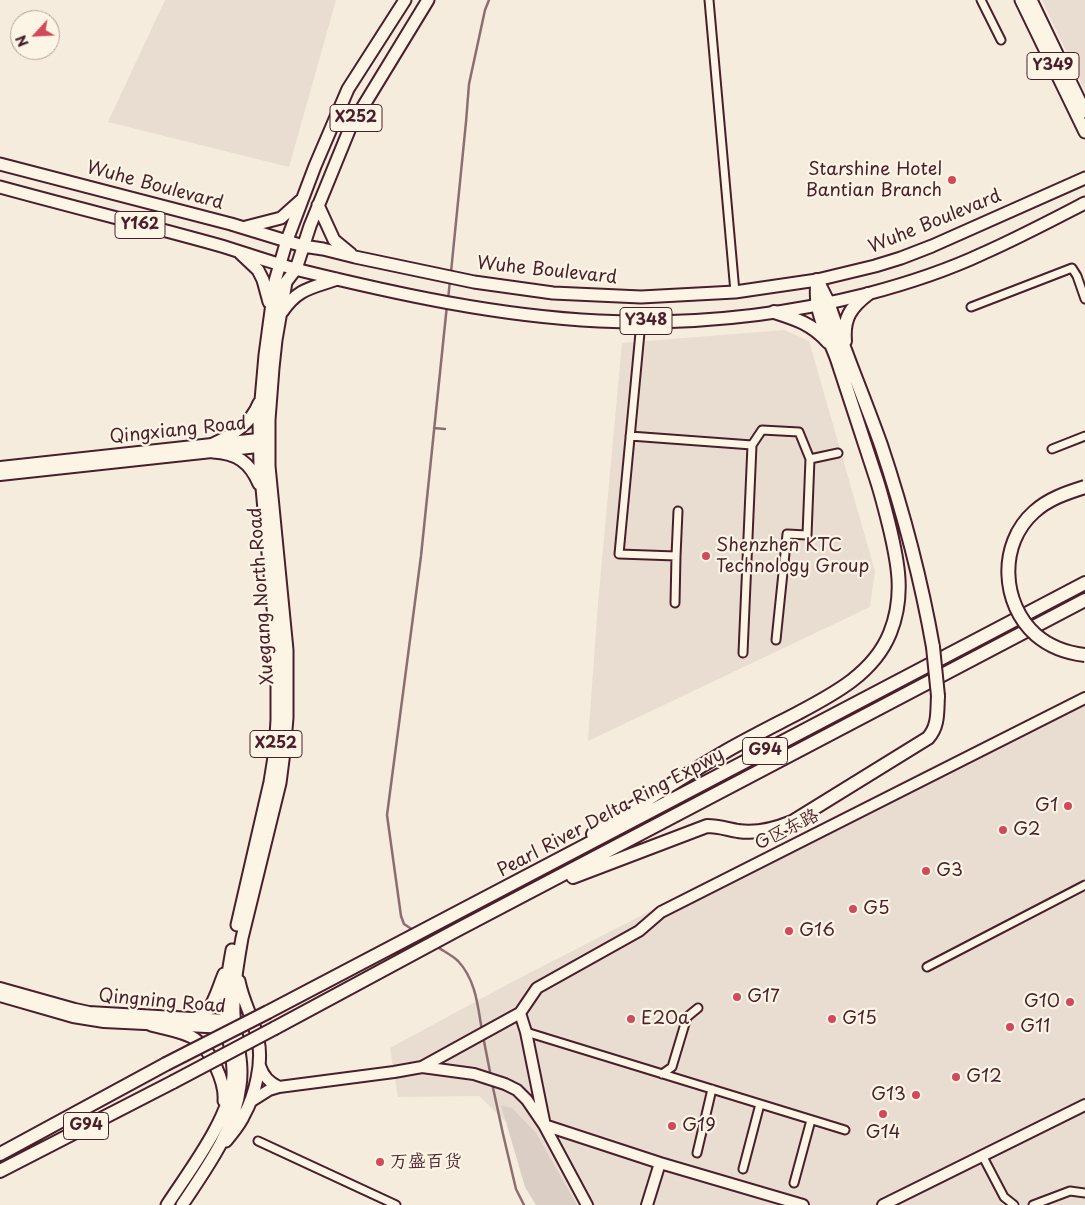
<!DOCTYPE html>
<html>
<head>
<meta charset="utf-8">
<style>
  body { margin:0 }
  #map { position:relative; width:1085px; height:1205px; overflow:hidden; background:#f5ecde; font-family:"Playpen Sans",sans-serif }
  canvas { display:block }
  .north { position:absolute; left:10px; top:10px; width:50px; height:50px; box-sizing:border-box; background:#fcf5e5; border:1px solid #b59f9b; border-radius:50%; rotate:245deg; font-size:14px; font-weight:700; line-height:20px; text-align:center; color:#4a1f2b }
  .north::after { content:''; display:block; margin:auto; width:18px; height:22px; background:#d1495b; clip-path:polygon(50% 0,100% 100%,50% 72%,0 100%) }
</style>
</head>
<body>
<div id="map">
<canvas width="1085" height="1205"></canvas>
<div class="north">N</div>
</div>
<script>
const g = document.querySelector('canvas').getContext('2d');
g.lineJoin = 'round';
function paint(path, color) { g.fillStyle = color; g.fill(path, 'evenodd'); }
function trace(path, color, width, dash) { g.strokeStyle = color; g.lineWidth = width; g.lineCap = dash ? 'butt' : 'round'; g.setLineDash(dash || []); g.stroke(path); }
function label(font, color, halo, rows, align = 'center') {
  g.font = font + ' "Playpen Sans","LXGW WenKai TC",sans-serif'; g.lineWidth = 4.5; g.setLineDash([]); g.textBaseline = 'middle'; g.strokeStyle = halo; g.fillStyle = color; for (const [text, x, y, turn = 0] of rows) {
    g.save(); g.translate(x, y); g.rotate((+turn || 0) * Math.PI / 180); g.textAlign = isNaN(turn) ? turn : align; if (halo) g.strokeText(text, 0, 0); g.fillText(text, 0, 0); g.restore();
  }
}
const built = new Path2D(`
  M165 0H336L289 167 108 122Z
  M1042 0H1085V91Z
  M784 330 809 341 875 571 870 607 588 741 598 603 622 343Z
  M1085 690V1205H561L533 1148 479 1096 398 1097 390 1048 512 982 909 778Z`);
const green = new Path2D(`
  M501 1105 512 1108 536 1133 577 1205H536L525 1187Z`);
const stream = new Path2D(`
  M451 272 466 122 469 84 485 10 489 0
  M448 300 450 280
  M434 428 445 429
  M413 930 404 924 401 916 387 815 421 556 447 305
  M436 946C443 951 452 955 458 961 476 980 478 1007 482 1031
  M483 1036 491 1077
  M492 1083 503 1134 516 1189 524 1205`);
const street = new Path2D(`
  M709 0 735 292
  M981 0 1001 40
  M971 307 1072 268 1077 276 1085 299
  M641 322 619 554 676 556 678 511
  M630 436 752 445 743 653
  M752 445 762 430 799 432 810 459 838 453
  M1052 449 1085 436
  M675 603 676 556
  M776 640 787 534 807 535 810 459
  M927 967 1085 885
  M526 1032 845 1130
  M662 1074 672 1067 687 1017 698 1008
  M258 1141 396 1205
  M697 1153 712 1089
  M982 1155 1004 1197 1014 1205
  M743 1169 760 1104
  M794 1183 811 1120
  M1033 1205 1070 1191 1085 1193`);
const secondary = new Path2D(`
  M0 467 258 439 265 441
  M0 475 258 447 265 444
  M0 988 75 1009 89 1012 226 1020 232 1023
  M0 996 73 1017 104 1022 227 1028 234 1025
  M520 1013 526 1032 544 1121
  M260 1066C264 1077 269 1082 279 1087
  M422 1067 520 1013 537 988 639 931 661 912 1085 698
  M250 1102 269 1090 279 1087 394 1072 422 1067 474 1074 505 1084 517 1090 527 1100 544 1125 587 1205
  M544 1125 660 1163 803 1205
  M647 1205 660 1163
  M883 1205 1085 1105`);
const primary = new Path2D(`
  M1021 0 1085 132
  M1031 0 1085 112
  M0 164 231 224 303 246 323 249 355 257 474 282 553 293 641 297 735 292 817 280 875 266 901 258 932 246 1085 178
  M0 187C73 207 146 225 218 245 245 253 272 263 299 270 397 294 497 316 599 321 688 325 780 316 867 294 905 284 948 270 984 253 1018 238 1052 220 1085 203
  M318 205 334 240 351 254
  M246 227 281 218 300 201
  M240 253 258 270 263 280 269 302
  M282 312C298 288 312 288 337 279
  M213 444C232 435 251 424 259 403
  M213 452C236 453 250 462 259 484
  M237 925 270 782 275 751 277 720V651L260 466 259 423 265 355 275 281 287 240 315 166 348 89 405 0
  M193 1019C199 1017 204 1015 207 1011 215 1002 219 985 224 974
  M151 1025C185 1034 200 1032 216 1067 221 1078 225 1090 224 1101
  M226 1141C232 1133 240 1125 244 1115 255 1096 263 1062 258 1040 254 1020 243 1002 239 981
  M167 1205C189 1171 231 1117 233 1076 234 1057 227 1038 226 1019 224 996 228 972 232 950
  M182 1205C206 1169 235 1130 240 1086 244 1061 235 1038 234 1014 233 988 238 962 242 938L280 783 284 752 287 718V650L269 466V420L273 368 276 340 286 282 296 269 310 226 350 128 428 0`);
const highway = new Path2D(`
  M819 284 828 302C844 351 864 397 881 445 903 511 921 579 933 647
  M774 312C796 319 812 324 828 342
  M845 341C843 318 851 307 868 294
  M593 834C638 805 682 777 728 750 751 737 775 725 798 713 834 694 874 673 890 633 905 596 898 562 889 525 885 509 881 493 876 478 863 438 850 399 837 359 831 342 821 325 818 306 816 298 817 288 817 280
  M573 877 707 826C718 826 727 829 738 831 757 834 775 829 792 822L928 738C939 726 937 711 938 696
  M268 1012 1085 583
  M275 1028 457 930 1085 600
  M0 1154 166 1064
  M0 1171 173 1082`);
const highwayBridge = new Path2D(`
  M1085 487C1066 493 1048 499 1034 512 998 544 1001 604 1036 635 1050 647 1067 653 1085 655
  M933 647 938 696
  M166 1064 268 1012
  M173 1082 275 1028`);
const markers = [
  [952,180,5,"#d1495b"],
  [706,556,5,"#d1495b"],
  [1068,806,5,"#d1495b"],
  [1003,830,5,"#d1495b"],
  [926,871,5,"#d1495b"],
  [853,909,5,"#d1495b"],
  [789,931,5,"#d1495b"],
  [737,997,5,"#d1495b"],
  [1070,1002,5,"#d1495b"],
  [631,1019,5,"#d1495b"],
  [832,1019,5,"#d1495b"],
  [1010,1027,5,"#d1495b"],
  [956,1077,5,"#d1495b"],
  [916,1095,5,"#d1495b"],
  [883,1114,5,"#d1495b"],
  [672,1126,5,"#d1495b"],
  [380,1162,5,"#d1495b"]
];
const shields = [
  [1053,66,52],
  [356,118,52],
  [140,225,50],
  [646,321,52],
  [276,744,52],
  [765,751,45],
  [86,1126,45]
];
const shieldNames = [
  ["Y349",1053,66],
  ["X252",356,118],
  ["Y162",140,225],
  ["Y348",646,321],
  ["X252",276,744],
  ["G94",765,751],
  ["G94",86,1126]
];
const poiNames = [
  ["Starshine Hotel",942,170,"right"],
  ["Bantian Branch",942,191,"right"],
  ["Shenzhen KTC",716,546],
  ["Technology Group",716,567],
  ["G1",1058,806,"right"],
  ["G2",1013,830],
  ["G3",936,871],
  ["G5",863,909],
  ["G16",799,931],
  ["G17",747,997],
  ["G10",1060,1002,"right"],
  ["E20a",641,1019],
  ["G15",842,1019],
  ["G11",1020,1027],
  ["G12",966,1077],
  ["G13",906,1095,"right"],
  ["G19",682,1126],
  ["G14",883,1133,"center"],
  ["万盛百货",390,1162]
];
const streetNames = [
  ["Wuhe Boulevard",155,186,15],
  ["Wuhe Boulevard",935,222,-22],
  ["Wuhe Boulevard",547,271,6],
  ["Qingxiang Road",178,431,-6],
  ["Xuegang North Road",262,596,-94],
  ["Pearl River Delta Ring Expwy",611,813,-28],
  ["G区东路",787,830,-27],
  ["Qingning Road",162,1002,5]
];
paint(built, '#e8ddd0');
paint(green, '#dbcec4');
trace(stream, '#8c6e70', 2.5);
trace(street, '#4a1f2b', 11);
trace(secondary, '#4a1f2b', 14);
trace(primary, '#4a1f2b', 15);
trace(highway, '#4a1f2b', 16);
trace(street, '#fcf5e5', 7);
trace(secondary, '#fcf5e5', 10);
trace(primary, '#fcf5e5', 11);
trace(highway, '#fcf5e5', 12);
trace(highwayBridge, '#4a1f2b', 16, []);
trace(highwayBridge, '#fcf5e5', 12);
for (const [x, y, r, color] of markers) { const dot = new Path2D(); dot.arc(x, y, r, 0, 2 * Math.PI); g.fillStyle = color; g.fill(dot); trace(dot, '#fcf5e5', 2); }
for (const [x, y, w] of shields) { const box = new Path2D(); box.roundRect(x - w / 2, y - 13.5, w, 27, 4); g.fillStyle = '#fcf5e5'; g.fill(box); trace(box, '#4a1f2b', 1); }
label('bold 16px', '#4a1f2b', null, shieldNames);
label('18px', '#4a1f2b', '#fcf5e5', poiNames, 'left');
label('18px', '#4a1f2b', '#fcf5e5', streetNames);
</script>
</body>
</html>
